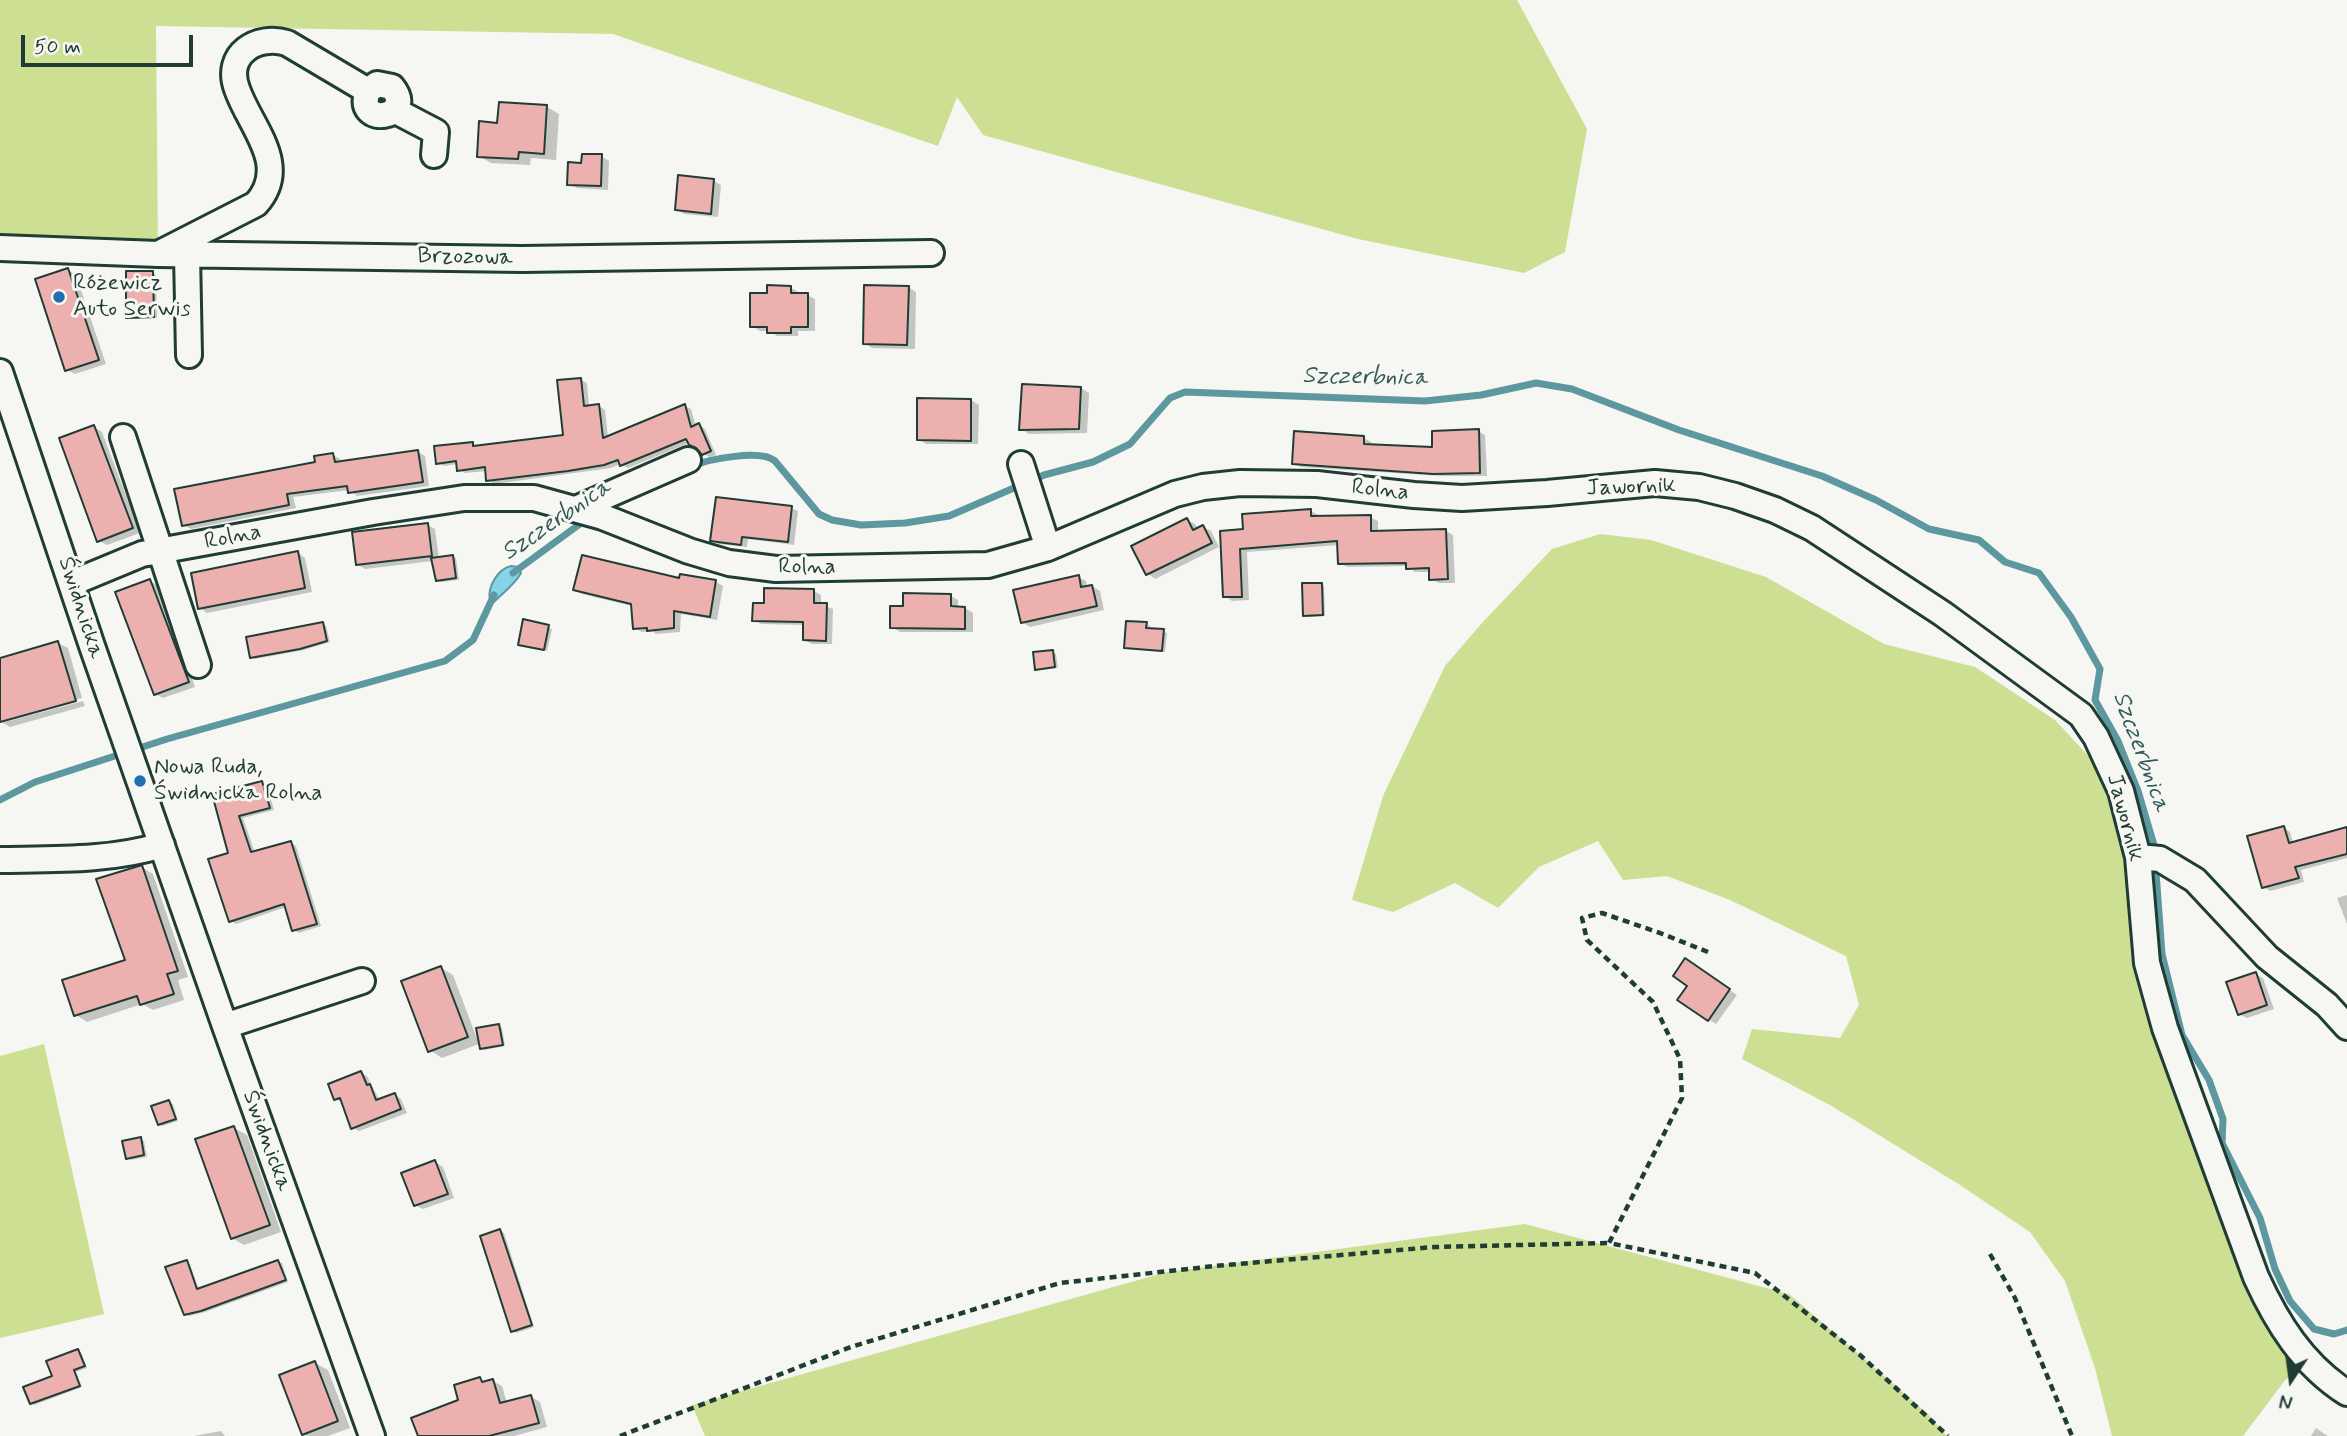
<!DOCTYPE html>
<html>
<head>
<meta charset="utf-8">
<style>
  body { margin:0 }
  #map { position:relative; width:2347px; height:1436px; overflow:hidden; background:#f6f6f2; font-family:Mynerve,sans-serif }
  canvas { display:block }
  .north { position:absolute; left:2256px; top:1345px; width:70px; height:70px; -webkit-text-stroke:5px #f6f6f2; paint-order:stroke; rotate:193deg; font-size:19px; font-weight:700; line-height:28px; text-align:center; color:#1f3d34 }
  .north::after { content:''; display:block; margin:auto; width:24px; height:32px; background:#1f3d34; clip-path:polygon(50% 0,100% 100%,50% 72%,0 100%) }
  .scale { position:absolute; left:21px; top:35px; width:172px; height:32px; box-sizing:border-box; border:4px solid #1f3d34; border-top:0; padding-left:9px; font-size:21px; line-height:24px; white-space:nowrap; color:#1f3d34; -webkit-text-stroke:5px #f6f6f2; paint-order:stroke }
</style>
</head>
<body>
<div id="map">
<canvas width="2347" height="1436"></canvas>
<div class="north">N</div>
<div class="scale">50 m</div>
</div>
<script>
const g = document.querySelector('canvas').getContext('2d');
g.lineJoin = 'round';
function paint(path, color) { g.fillStyle = color; g.fill(path, 'evenodd'); }
function trace(path, color, width, dash) { g.strokeStyle = color; g.lineWidth = width; g.lineCap = dash ? 'butt' : 'round'; g.setLineDash(dash || []); g.stroke(path); }
function label(font, color, halo, rows, align = 'center') {
  g.font = font + ' Mynerve,sans-serif'; g.lineWidth = 6; g.setLineDash([]); g.textBaseline = 'middle'; g.strokeStyle = halo; g.fillStyle = color; for (const [text, x, y, turn = 0] of rows) {
    g.save(); g.translate(x, y); g.rotate((+turn || 0) * Math.PI / 180); g.textAlign = isNaN(turn) ? turn : align; if (halo) g.strokeText(text, 0, 0); g.fillText(text, 0, 0); g.restore();
  }
}
const green = new Path2D(`
  M0 0H1517L1587 129 1565 252 1524 273 1358 239 983 135 957 97 938 146 613 34 156 26 158 254 0 248Z
  M1600 534 1651 540 1766 577 1884 644 1975 667 2055 720 2121 791 2142 910 2239 1231 2312 1366 2286 1379 2243 1436H2112L2095 1368 2065 1281 2030 1232 1960 1185 1830 1105 1742 1059 1752 1029 1840 1038 1859 1005 1846 956 1730 900 1667 876 1623 880 1598 841 1539 867 1498 908 1455 883 1393 912 1352 900 1383 796 1445 666 1482 623 1552 549Z
  M44 1044 104 1314 0 1338V1056Z
  M1525 1224 1789 1294 1927 1413 1947 1436H705L692 1405 1167 1272Z`);
const water = new Path2D(`
  M511 566 519 567 521 573C516 583 503 593 494 602L490 600C487 587 498 569 511 566Z`);
const shadow = new Path2D(`
  M547 107 559 114 556 160 531 158 530 165 491 163 479 156 499 125Z
  M601 156 609 161 608 190 577 188 569 184Z
  M714 181 721 185 718 217 684 214 676 209Z
  M68 270 76 275 106 364 75 374 67 370Z
  M153 273 156 275 157 318 131 319 128 317Z
  M790 287 798 292V295H807L815 299V331H798V336H777L769 331H760L752 326Z
  M908 287 916 292 915 349 872 348 864 343Z
  M581 380 587 383 589 407 599 406 605 410 608 437 685 406 691 409 696 427 699 425 705 429 716 455 709 457 689 443 628 468 620 464 611 468 494 484 488 480 487 471 465 473 459 470 458 464 444 466 438 463 472 444 479 447 565 437Z
  M1081 388 1089 393 1087 433 1029 434 1021 429Z
  M971 400 979 405 978 444H926L918 439Z
  M94 427 102 432 140 533 107 545 99 541Z
  M1478 431 1485 435 1487 476H1442L1301 467 1293 463 1364 438 1371 442V446L1434 449Z
  M418 452 425 456 429 486 357 496 349 490 293 497 296 508 191 529 183 525 333 455 340 459 341 463Z
  M791 508 798 511 794 545 748 539 747 547 718 544 712 540Z
  M1310 510 1318 515V518L1370 517 1378 521V533L1446 531 1453 535 1455 583H1439L1431 579V572H1415L1407 566 1347 567 1340 563 1339 545 1247 552 1249 600 1232 601 1225 596 1245 530Z
  M1187 520 1195 524 1198 529 1203 527 1211 531 1219 547 1155 579 1148 574Z
  M428 525 435 529 439 558 453 557 456 558 459 580 441 582 438 580 433 561 365 569 357 564Z
  M298 553 305 558 312 592 207 613 200 608Z
  M1078 577 1086 581 1087 587 1092 586 1100 591 1104 610 1030 627 1022 622Z
  M150 581 158 586 195 687 163 698 155 694Z
  M716 582 723 586 717 620 681 614 680 632 656 634 652 631 642 632 635 628 632 606 582 594 575 589ZM639 627 656 628 639 630Z
  M1321 584 1324 586 1325 616 1308 617 1305 615Z
  M814 591 821 595V605L833 609 832 644H812L804 640 805 625 761 624 754 620 765 605Z
  M951 596 958 600V608H965L973 613V632H900L892 627 905 608Z
  M525 621 552 629 547 651 523 646Z
  M322 624 326 626 330 642 304 650 255 659 252 657Z
  M1146 624 1150 626 1149 630 1167 633 1165 652 1126 647Z
  M58 643 68 648 82 698 5 719V722L83 701 85 706 10 727 0 721V659Z
  M1053 652 1056 654 1058 668 1040 670 1037 668Z
  M262 783 267 786 274 810 243 818 255 853 291 843 296 846 321 926 299 933 294 930 286 907 236 924 231 921 230 854 215 796Z
  M2284 828 2290 832 2293 843 2347 830V858L2301 870 2304 882 2270 891 2264 887Z
  M141 867 153 874 188 977 178 980 184 1000 153 1010 142 1004 87 1022 76 1015 127 961Z
  M2347 895V924L2337 898Z
  M1693 965 1737 995 1716 1024 1679 1000 1689 986Z
  M441 968 453 975 479 1044 442 1058 430 1050Z
  M2255 974 2263 978 2274 1009 2247 1018 2239 1014Z
  M498 1026 502 1028 505 1046 485 1050 482 1048Z
  M361 1073 367 1076 380 1101 395 1095 401 1099 407 1113 359 1131 353 1128 342 1102 335 1099Z
  M169 1102 173 1104 178 1121 162 1126 159 1124Z
  M234 1128 247 1135 281 1232 244 1245 232 1238Z
  M140 1139 144 1141 147 1157 131 1160 128 1158Z
  M435 1162 443 1167 454 1198 423 1209 415 1205Z
  M500 1231 504 1233 534 1327 516 1333 513 1331Z
  M187 1262 190 1264 199 1290 278 1262 282 1263 288 1282 205 1312 189 1316 186 1314Z
  M78 1351 81 1353 87 1368 76 1372 82 1387 34 1405 31 1403Z
  M315 1363 328 1370 350 1428 328 1436H307L303 1434Z
  M480 1379 486 1383 493 1381 502 1386 507 1403 531 1397 540 1402 547 1427 514 1436H420L460 1401Z
  M2316 1428 2323 1433 2328 1436H2311Z
  M221 1431 225 1436H194Z`);
const stream = new Path2D(`
  M693 466C709 459 761 449 775 461L819 514 832 520 861 525 905 523 949 516 1044 475 1093 462 1130 444 1170 398 1185 392 1425 401 1481 395 1536 383 1572 389 1679 430 1822 476 1876 500 1929 529 1979 540 2005 562 2039 573 2071 617 2100 669 2095 700 2118 741 2138 791 2154 845 2162 954 2182 1035 2209 1080 2223 1119 2222 1143 2260 1218 2275 1269 2290 1301 2314 1329 2334 1334 2347 1330
  M513 573 588 518
  M0 800 35 782 167 739 445 661 473 640 494 595`);
const building = new Path2D(`
  M499 102 547 105 544 154 519 152 518 159 477 157 479 121 497 123Z
  M582 154H602L601 186 567 185 568 162 581 163Z
  M678 175 714 179 711 214 675 210Z
  M68 268 99 360 65 371 35 279Z
  M126 271H153L154 317 126 318Z
  M767 285 791 286V293H808V327H791V333H767V327H750V293H767Z
  M864 285 909 286 907 345 863 344Z
  M581 378 584 406 599 404 603 438 685 404 691 427 699 423 711 451 702 455 696 448 689 445 686 439 620 466 618 460 604 465 568 471 486 481 485 467 457 471 456 461 436 464 434 446 473 442V446L563 435 557 380Z
  M1022 384 1081 387 1079 429 1019 430Z
  M917 398 971 399V441L917 440Z
  M94 425 133 528 97 542 59 438Z
  M1479 429 1480 473 1433 474 1292 464 1294 431 1364 436V444L1432 447V431Z
  M418 450 423 482 348 493 347 486 287 494 289 505 182 526 174 489 315 462 314 456 333 453 335 462Z
  M716 497 792 506 788 542 742 537 741 545 710 541Z
  M1311 509V516L1371 515V531L1446 529 1448 579 1429 580V568L1406 569V563L1338 564 1337 541 1240 549 1242 597H1223L1220 531 1243 529 1242 514Z
  M1187 518 1193 530 1203 525 1212 543 1146 575 1131 546Z
  M428 523 432 556 356 565 352 532Z
  M298 551 305 588 198 609 191 573Z
  M453 555 456 578 436 581 431 558Z
  M582 555 679 578 680 574 716 580 710 617 674 611V628L647 631V628L633 629 631 604 573 590Z
  M1079 575 1081 587 1092 585 1097 606 1021 623 1013 590Z
  M150 579 189 682 154 695 115 592Z
  M1302 583H1322L1323 615 1303 616Z
  M764 588 814 589V603H827L826 641 803 640V622L752 621 753 603H764Z
  M903 593 951 594V606L965 607V629L890 628V606H903Z
  M523 619 549 625 544 650 518 645Z
  M1126 621 1147 622 1146 628 1164 629 1162 651 1124 648Z
  M323 622 327 641 300 649 250 658 246 637Z
  M58 641 76 701 0 722V658Z
  M1053 650 1055 667 1035 670 1033 652Z
  M262 781 270 808 239 816 251 852 291 841 317 924 292 931 284 904 229 922 208 859 228 853 212 794Z
  M2284 826 2289 843 2347 827V854L2295 867 2299 878 2262 888 2247 836Z
  M142 865 178 971 167 974 174 994 140 1005 137 996 74 1016 62 980 125 960 96 879Z
  M1685 958 1730 989 1708 1021 1677 1000 1687 986 1673 976Z
  M441 966 468 1037 428 1052 401 981Z
  M2256 972 2267 1005 2238 1015 2226 982Z
  M499 1024 503 1045 480 1049 476 1028Z
  M361 1071 367 1085 370 1084 376 1100 395 1093 401 1109 351 1129 340 1098 334 1100 328 1084Z
  M169 1100 176 1119 158 1125 151 1106Z
  M234 1126 270 1225 231 1239 195 1139Z
  M141 1137 144 1155 126 1159 122 1141Z
  M435 1160 448 1194 414 1206 401 1173Z
  M500 1229 532 1325 511 1332 480 1236Z
  M187 1260 197 1289 278 1260 286 1280 201 1311 184 1315 165 1267Z
  M78 1349 85 1366 74 1370 80 1386 30 1404 23 1387 52 1376 46 1361Z
  M315 1361 338 1421 302 1435 279 1375Z
  M480 1377 482 1382 493 1379 500 1403 531 1395 539 1423 489 1436H418L411 1418 458 1400 454 1385Z`);
const path = new Path2D(`
  M1708 952 1660 933 1602 913 1582 918 1587 940 1653 1002 1680 1059 1682 1098 1609 1243 1755 1273 1860 1355 1948 1436
  M1990 1254 2015 1298 2072 1436
  M620 1436 851 1347 1060 1283 1215 1266 1434 1247 1609 1243`);
const minor = new Path2D(`
  M394 110 436 132 434 155
  M0 248 158 254 522 259 931 253
  M162 252 256 204C291 165 250 127 237 89 224 54 257 34 287 43L368 91C353 128 418 119 392 87L377 84 368 91
  M187 254 189 355
  M0 372 92 646 225 1026 372 1436
  M123 437 198 665
  M1021 464 1048 548
  M578 508 688 460
  M72 583 142 554 373 512 464 498H534L603 517 689 551 729 563 776 569 988 565 1048 548 1175 494 1203 487 1240 483 1317 484 1414 495 1462 498 1547 493 1655 483 1699 487 1735 496 1775 510 1812 528 1943 614 2081 715 2096 737 2121 791 2138 857 2147 963 2165 1028 2256 1277C2277 1323 2303 1365 2347 1393
  M2138 857 2160 859 2195 880 2267 957 2327 1005 2347 1027
  M0 860C54 859 110 861 162 845
  M225 1026 362 981`);
const markers = [
  [59,297,7,"#1f6fb2"],
  [140,781,7,"#1f6fb2"]
];
const streetNames = [
  ["Brzozowa",465,258,1],
  ["Jawornik",1631,488,-2],
  ["Rolna",1380,491,6],
  ["Rolna",233,538,-11],
  ["Rolna",807,568],
  ["Świdnicka",80,608,72],
  ["Jawornik",2124,818,75],
  ["Świdnicka",266,1141,70]
];
const poiNames = [
  ["Różewicz",73,284],
  ["Auto Serwis",73,310],
  ["Nowa Ruda,",154,768],
  ["Świdnicka Rolna",154,794]
];
const waterNames = [
  ["Szczerbnica",1365,378,1],
  ["Szczerbnica",557,521,-34],
  ["Szczerbnica",2140,752,70]
];
paint(green, '#cddf93');
paint(water, '#87d3e7');
trace(water, '#5d979f', 2);
paint(shadow, '#0003');
trace(stream, '#5d979f', 7);
paint(building, '#ecb1af');
trace(building, '#1f3d34', 2);
trace(minor, '#1f3d34', 30);
trace(path, '#1f3d34', 4.5, [7, 5]);
trace(minor, '#f6f6f2', 24);
for (const [x, y, r, color] of markers) { const dot = new Path2D(); dot.arc(x, y, r, 0, 2 * Math.PI); g.fillStyle = color; g.fill(dot); trace(dot, '#f6f6f2', 2.5); }
label('23px', '#1f3d34', '#f6f6f2', streetNames);
label('23px', '#1f3d34', '#f6f6f2', poiNames, 'left');
label('italic 24px', '#345b58', '#f6f6f2', waterNames);
</script>
</body>
</html>
